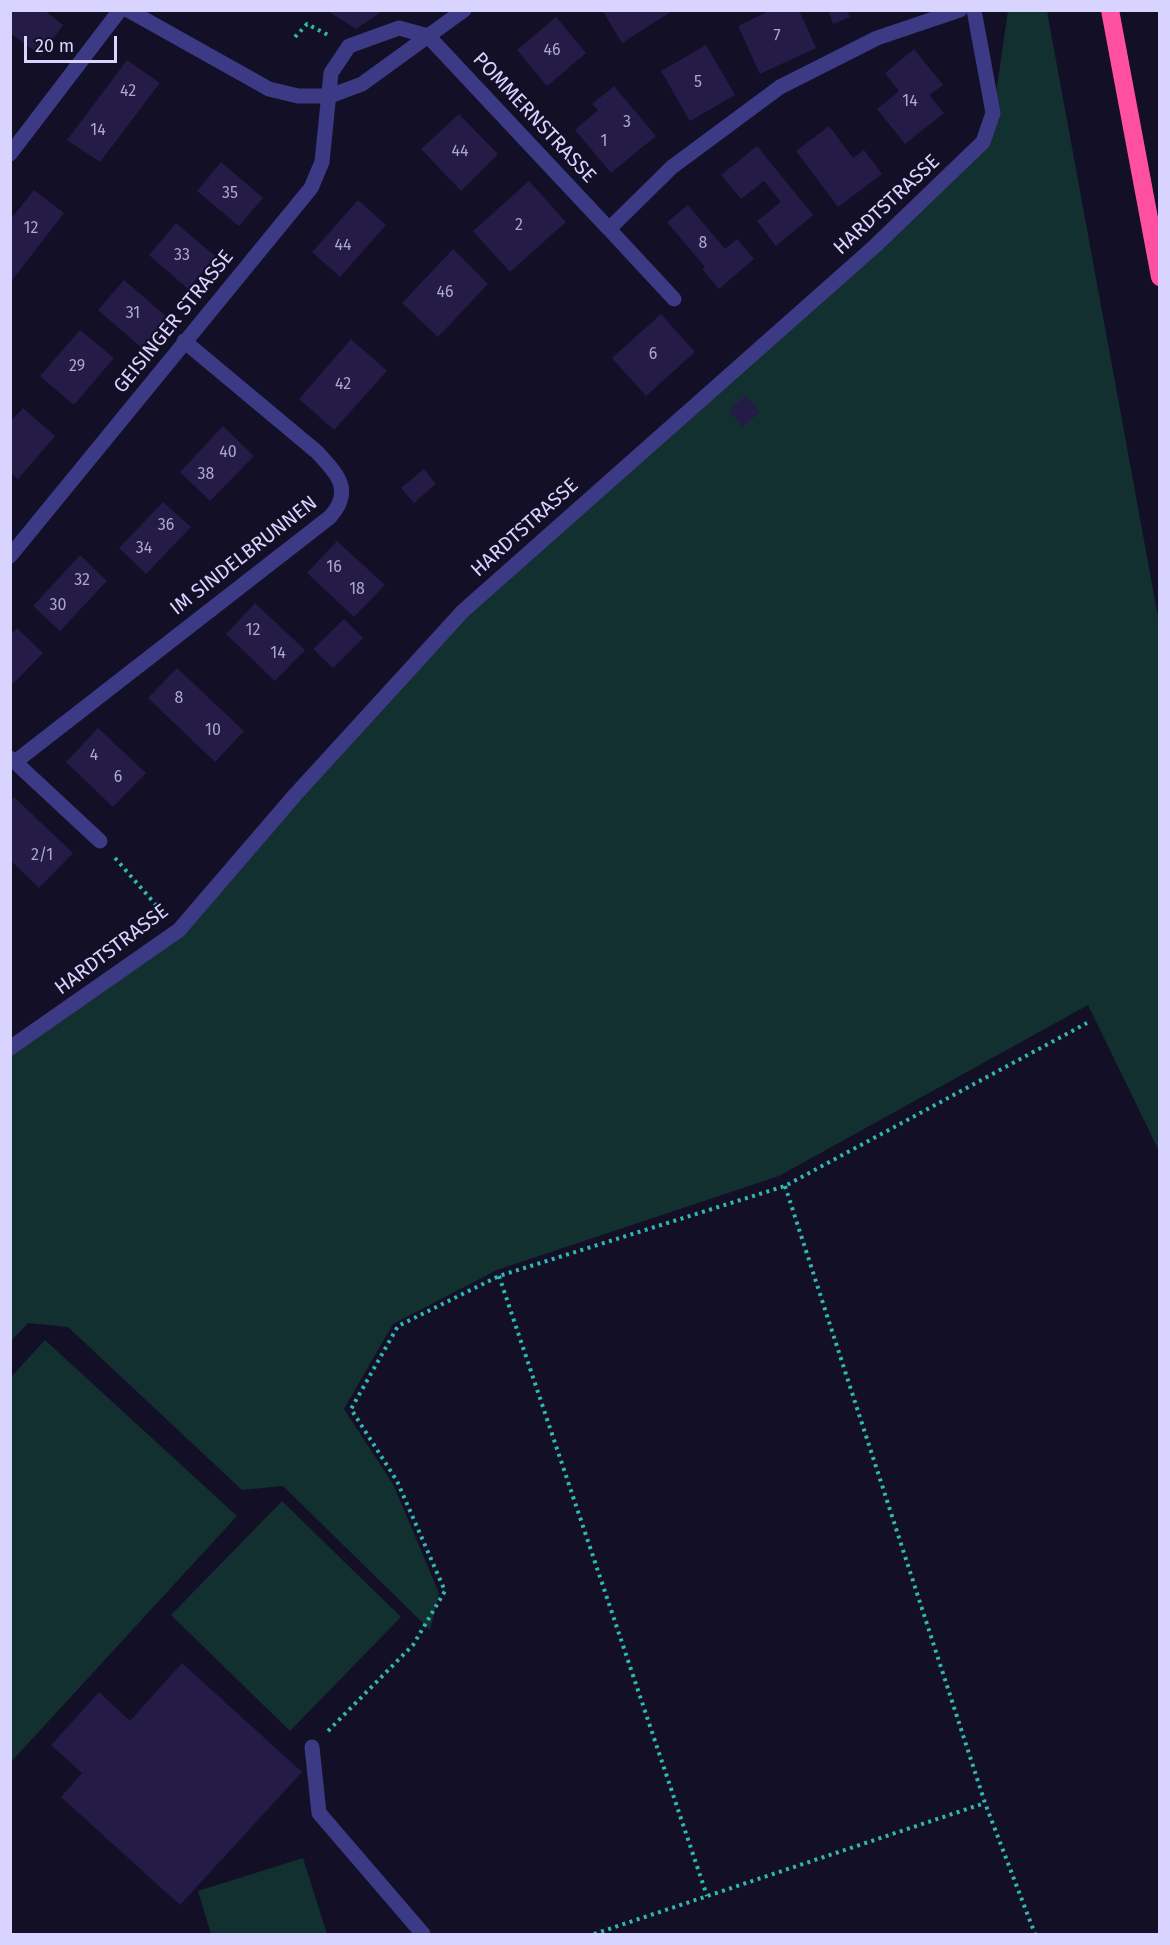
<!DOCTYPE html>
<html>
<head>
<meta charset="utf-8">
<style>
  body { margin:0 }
  #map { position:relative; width:1170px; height:1945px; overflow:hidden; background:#130f26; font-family:"Fira Sans",sans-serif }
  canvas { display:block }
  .frame { position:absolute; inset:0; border:12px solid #d9d4ff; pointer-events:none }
  .scale { position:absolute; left:24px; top:36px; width:93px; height:27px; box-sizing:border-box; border:3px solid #d9d4ff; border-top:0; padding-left:8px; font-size:18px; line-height:21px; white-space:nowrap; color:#d9d4ff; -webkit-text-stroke:4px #130f26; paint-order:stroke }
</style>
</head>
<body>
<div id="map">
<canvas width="1170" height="1945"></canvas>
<div class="frame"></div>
<div class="scale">20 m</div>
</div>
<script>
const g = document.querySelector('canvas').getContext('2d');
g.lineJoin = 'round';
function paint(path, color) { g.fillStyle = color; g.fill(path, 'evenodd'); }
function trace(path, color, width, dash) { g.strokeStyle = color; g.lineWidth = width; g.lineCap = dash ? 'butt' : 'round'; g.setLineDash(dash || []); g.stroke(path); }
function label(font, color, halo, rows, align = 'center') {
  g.font = font + ' "Fira Sans",sans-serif'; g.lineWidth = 4.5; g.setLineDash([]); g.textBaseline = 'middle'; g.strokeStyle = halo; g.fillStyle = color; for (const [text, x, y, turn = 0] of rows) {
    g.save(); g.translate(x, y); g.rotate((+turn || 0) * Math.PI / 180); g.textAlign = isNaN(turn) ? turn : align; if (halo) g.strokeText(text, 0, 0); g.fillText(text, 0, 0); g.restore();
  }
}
const green = new Path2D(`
  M1008 11H1047L1159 622V1151L1088 1005 779 1176 497 1270 393 1324 344 1409 393 1484 439 1593 430 1630 283 1486 242 1490 68 1327 28 1323 11 1341V1048L179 930 463 611 983 142 993 113Z
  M45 1340 237 1516 11 1762V1377Z
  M282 1501 401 1617 290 1731 171 1615Z
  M303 1858 327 1934H211L198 1891Z`);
const building = new Path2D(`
  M10 10H44L63 25 41 56 10 33Z
  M326 10H384L356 29Z
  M602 10H674L622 43Z
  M771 10H799L816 48 760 74 738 26Z
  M828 10H847L850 17 833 24Z
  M556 17 586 53 547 86 517 50Z
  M706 45 735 95 690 121 661 71Z
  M914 49 943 85 929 95 944 113 905 144 877 109 899 91 885 73Z
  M127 60 160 83 100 162 67 140Z
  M614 86 656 136 611 173 575 130 598 110 592 104Z
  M459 114 498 154 461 191 421 149Z
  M829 126 853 158 864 150 882 174 838 207 796 151Z
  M757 146 813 215 776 246 757 221 781 202 764 181 741 199 721 175Z
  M221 162 263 198 239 226 197 191Z
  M529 181 566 222 510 272 473 231Z
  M34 190 64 213 10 283V220Z
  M358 200 386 225 340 277 312 252Z
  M688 205 725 249 737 239 754 259 719 289 702 269 705 267 667 222Z
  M176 223 216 257 188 289 149 255Z
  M453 249 488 284 438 337 402 303Z
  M124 280 168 318 142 348 98 310Z
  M661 314 695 352 646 396 612 358Z
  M80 330 114 358 74 405 40 376Z
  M351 339 387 371 334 430 299 399Z
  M746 395 760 412 743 427 729 411Z
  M23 408 55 436 18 479 10 472V422Z
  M223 426 254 456 210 501 180 472Z
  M424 469 436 484 414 503 401 488Z
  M163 502 191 527 146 574 119 548Z
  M337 541 385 585 354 617 307 573Z
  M80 555 107 581 60 631 33 606Z
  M255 603 305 650 275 681 226 634Z
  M344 619 363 638 333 668 313 649Z
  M17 628 43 653 10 687V635Z
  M177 668 244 731 215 762 148 698Z
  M98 728 146 773 113 807 66 762Z
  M14 797 73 853 39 888 10 860V801Z
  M182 1663 302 1772 180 1905 61 1797 82 1773 51 1745 99 1692 130 1721Z`);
const path = new Path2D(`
  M295 37 307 24 330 36
  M115 858 163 913
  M785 1186 985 1803 1035 1934
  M499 1276 707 1896
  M328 1731 413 1645 445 1591 397 1481 351 1409 398 1326 499 1276 785 1186 1087 1023
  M594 1934 985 1803`);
const minor = new Path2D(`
  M128 10 269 89 298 96H330L362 84 464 10
  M10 154 120 10
  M609 229 674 299
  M10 556 311 188 322 162 331 73 349 46 399 28 428 36 609 229 672 167 780 87 877 38 960 10
  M10 758 15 762 330 517C354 490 337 474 317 452L184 341
  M15 762 100 841
  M10 1048 179 930 295 795 463 611 875 246 983 142 993 113 974 10
  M312 1747 319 1813 423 1934`);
const highway = new Path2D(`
  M1110 10 1160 277`);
const numberNames = [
  ["7",777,37],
  ["46",552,51],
  ["5",698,83],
  ["42",128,92],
  ["14",910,102],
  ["3",627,123],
  ["14",98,131],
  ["1",604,142],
  ["44",460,152],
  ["35",230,194],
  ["2",519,226],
  ["12",31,229],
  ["8",703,244],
  ["44",343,246],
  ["33",182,256],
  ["46",445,293],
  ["31",133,314],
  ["6",653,355],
  ["29",77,367],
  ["42",343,385],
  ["40",228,453],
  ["38",206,475],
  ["36",166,526],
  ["34",144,549],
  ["16",334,568],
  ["32",82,581],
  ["18",357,590],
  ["30",58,606],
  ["12",253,631],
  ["14",278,654],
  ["8",179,699],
  ["10",213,731],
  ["4",94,756],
  ["6",118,778],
  ["2/1",42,856]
];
const streetNames = [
  ["POMMERNSTRASSE",534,118,47],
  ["HARDTSTRASSE",887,205,-43],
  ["GEISINGER STRASSE",174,322,-51],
  ["HARDTSTRASSE",525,528,-42],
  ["IM SINDELBRUNNEN",244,556,-38],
  ["HARDTSTRASSE",112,950,-37]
];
paint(green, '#12302f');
paint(building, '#241b47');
trace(path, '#2fb8b0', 4, [3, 4.5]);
trace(minor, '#3d3a85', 15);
trace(highway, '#ff4fa3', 18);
label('16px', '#aca6d1', null, numberNames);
label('20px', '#d9d4ff', '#130f26', streetNames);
</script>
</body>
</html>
